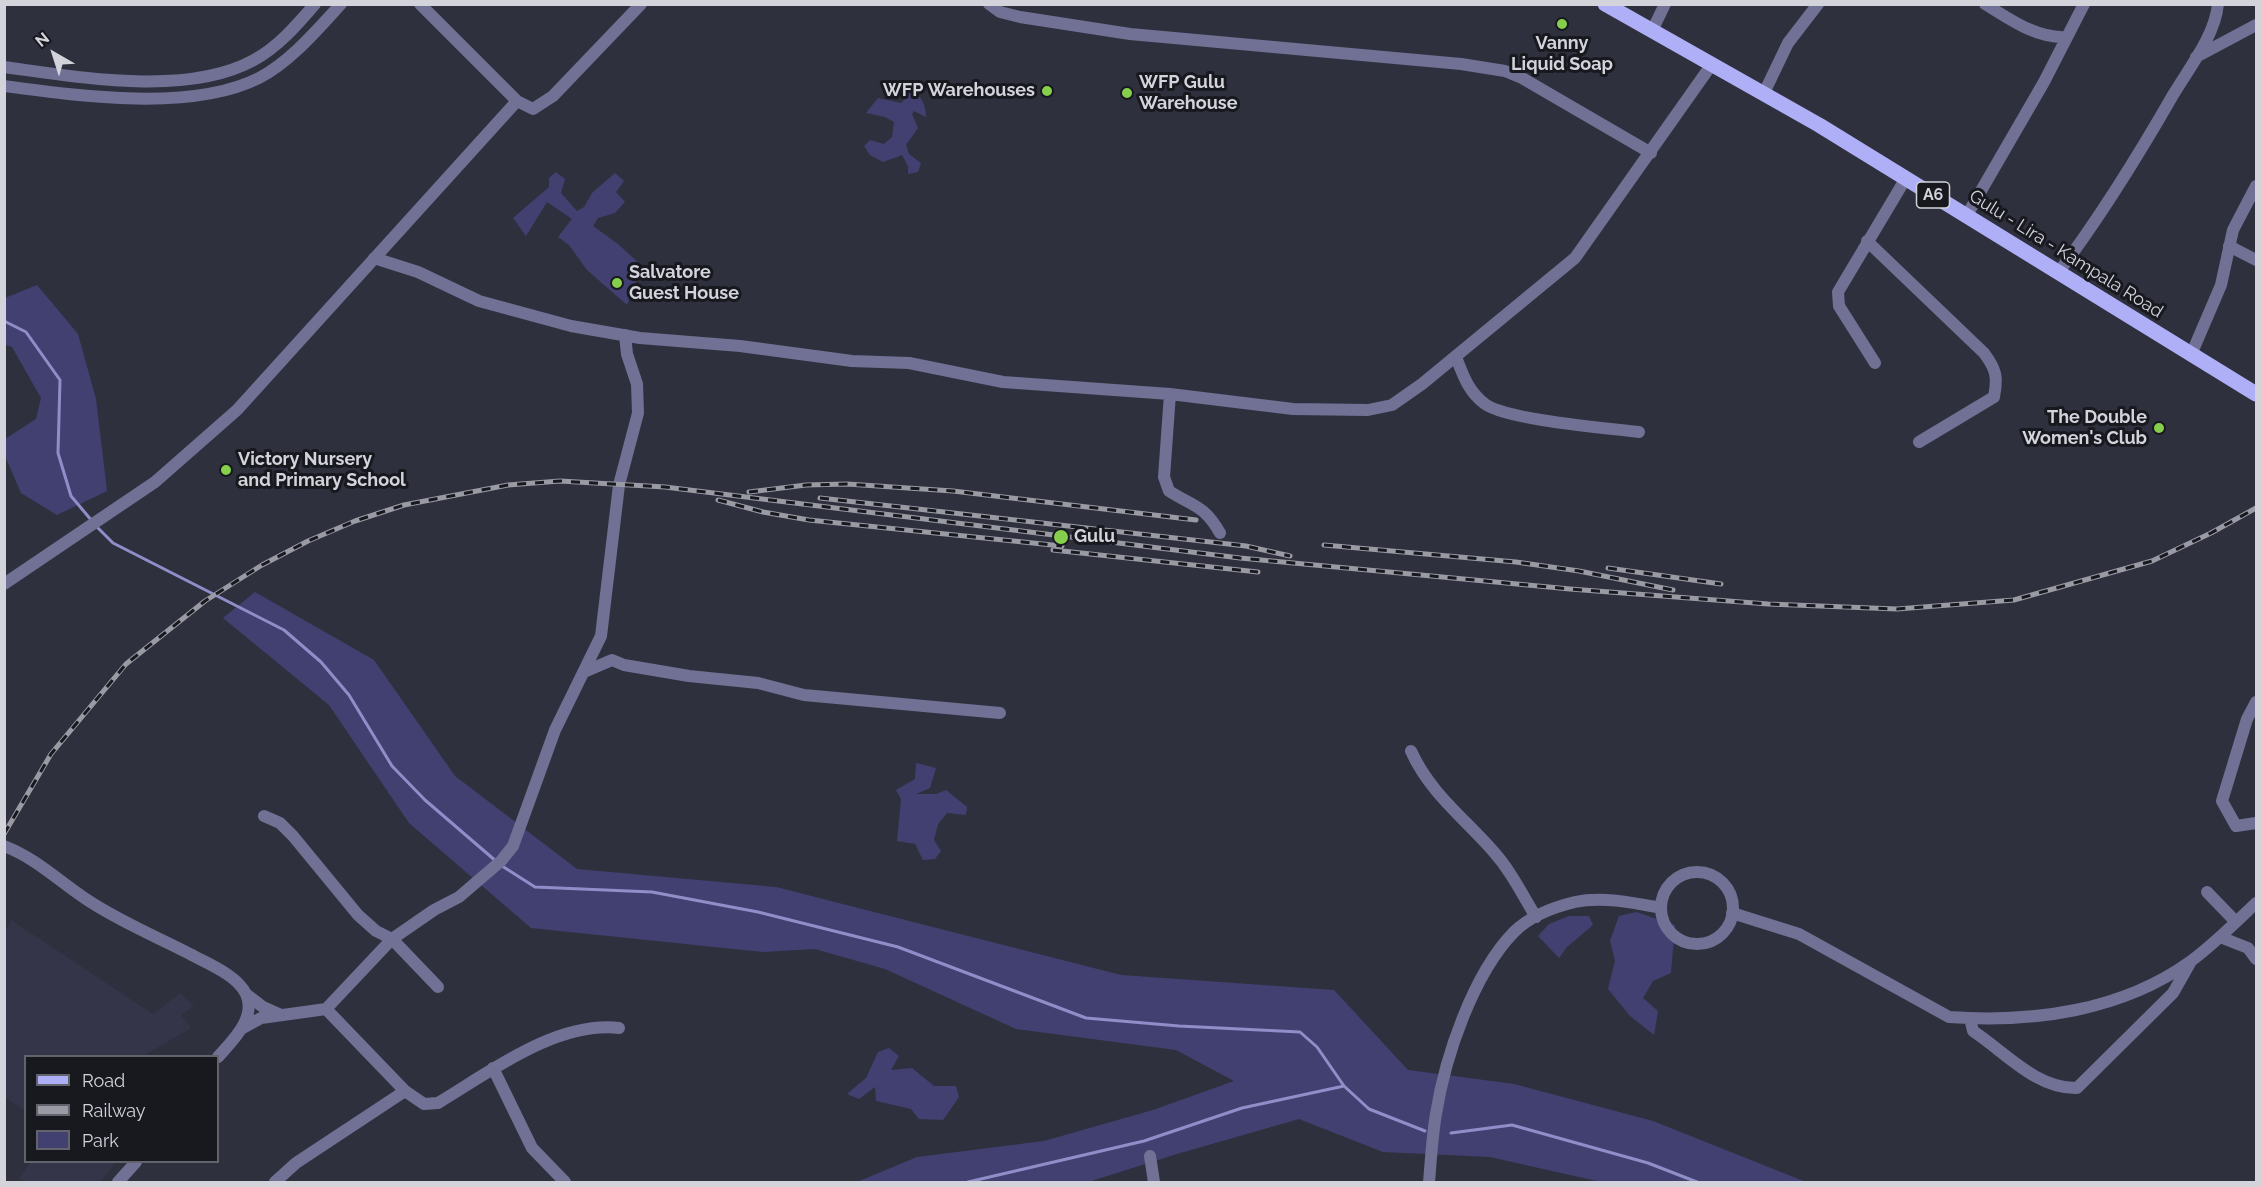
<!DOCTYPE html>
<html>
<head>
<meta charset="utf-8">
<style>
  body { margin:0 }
  #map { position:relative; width:2261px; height:1187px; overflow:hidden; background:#2f303e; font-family:Raleway,sans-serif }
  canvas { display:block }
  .frame { position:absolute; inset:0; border:6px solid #d3d3dc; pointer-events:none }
  .legend { position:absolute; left:24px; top:1055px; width:195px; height:108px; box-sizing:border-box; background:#18181f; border:2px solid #63636b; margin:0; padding:8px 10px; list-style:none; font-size:18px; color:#d3d3dc }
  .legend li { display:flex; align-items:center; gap:12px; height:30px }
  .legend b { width:30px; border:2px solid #63636b }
  .north { position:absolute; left:24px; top:24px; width:60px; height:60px; -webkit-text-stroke:4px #18181f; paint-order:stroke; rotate:321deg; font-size:16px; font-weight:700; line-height:24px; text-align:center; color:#d3d3dc }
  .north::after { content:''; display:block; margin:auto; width:21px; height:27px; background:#d3d3dc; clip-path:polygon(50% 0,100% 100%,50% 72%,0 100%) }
</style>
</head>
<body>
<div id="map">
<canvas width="2261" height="1187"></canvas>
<div class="frame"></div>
<ul class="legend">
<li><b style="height:8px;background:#afaff8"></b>Road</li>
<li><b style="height:8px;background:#9a9aa5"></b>Railway</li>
<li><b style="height:16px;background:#424071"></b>Park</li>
</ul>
<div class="north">N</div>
</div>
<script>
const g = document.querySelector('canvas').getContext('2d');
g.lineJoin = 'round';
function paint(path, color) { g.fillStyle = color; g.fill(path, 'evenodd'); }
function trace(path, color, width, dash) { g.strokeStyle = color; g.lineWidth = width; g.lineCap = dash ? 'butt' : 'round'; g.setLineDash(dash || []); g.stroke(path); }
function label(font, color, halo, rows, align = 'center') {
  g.font = font + ' Raleway,sans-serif'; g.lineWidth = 6; g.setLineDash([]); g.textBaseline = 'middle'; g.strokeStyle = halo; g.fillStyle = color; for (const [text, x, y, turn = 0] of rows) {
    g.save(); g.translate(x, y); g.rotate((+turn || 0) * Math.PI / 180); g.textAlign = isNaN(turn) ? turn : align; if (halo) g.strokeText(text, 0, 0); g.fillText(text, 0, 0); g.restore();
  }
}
const built = new Path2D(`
  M11 920 153 1014 180 993 194 1006 181 1015 191 1028 143 1056H26L25 1111 5 1097 4 935Z
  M31 1162H113L114 1164 101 1182H25L19 1178Z`);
const green = new Path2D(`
  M906 89C919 91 926 103 926 117L914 111 912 114 918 128 906 145 909 154 921 163 918 172 908 174V166L902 155 883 162 870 155 864 146 870 140 884 144 892 137 894 122 885 117 866 113 878 98 901 103 908 96Z
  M556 172 565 179 561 193 577 211 584 207 592 193 615 173 624 181 616 192 625 202 615 213 598 218 593 226 618 244 642 266 627 305 587 270 569 245 558 237 572 219 547 202 526 236 513 218 549 187V178Z
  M37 285 78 334 96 399 107 491 57 515 21 493 5 456V439L36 419 41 398 12 347 5 345V298Z
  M255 592 374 660 455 776 577 869 776 887 1121 975 1334 990 1408 1070 1514 1084 1653 1121 1806 1182H1601L1490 1157 1383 1152 1299 1119 1177 1154 1088 1182H857L917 1157 1044 1141 1153 1110 1234 1081 1176 1050 1016 1029 885 969 815 949 763 952 531 928 409 823 329 705 223 618Z
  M916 763 936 768 930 788 916 794H936L946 790 967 807 966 815 947 813 938 824 934 840 941 851 935 859 923 860 915 844 897 841 901 799 896 790 915 779Z
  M1636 912 1675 925 1671 973 1653 981 1643 998 1658 1011 1654 1035 1630 1016 1608 989 1615 961 1610 941 1619 916Z
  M1569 916H1589L1593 925 1567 947 1559 958 1538 936 1549 924Z
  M889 1048 899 1056 891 1070 912 1068 934 1086H956L959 1097 943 1120 919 1119 911 1109 876 1101 875 1087 859 1099 847 1094 866 1078 878 1052Z`);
const stream = new Path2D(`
  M4 321 26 332 60 380 58 453 71 496 92 521
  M96 526 113 543 284 630 321 662 349 695 392 766 425 800 497 862
  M502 866 535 887 652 892 758 912 898 947 1086 1018 1179 1026 1300 1032 1317 1047 1344 1086 1369 1109 1425 1131
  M1451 1133 1512 1125 1648 1163 1697 1182
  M968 1182 1144 1141 1242 1108 1344 1086`);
const minor = new Path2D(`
  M420 4 517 101 533 109 553 96 641 4
  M989 4 1000 12 1020 17 1130 34 1461 64 1505 71 1522 78 1651 153
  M1985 4C2011 20 2037 39 2067 37
  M1652 31 1665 4
  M2196 57 2256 25
  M4 67C78 77 187 97 254 60 278 47 297 25 315 4
  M4 86C78 96 192 112 259 78 290 62 317 30 341 4
  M1764 93 1788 43 1818 4
  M1967 215 2044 82 2084 4
  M1867 241 1984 353C1996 369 1998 377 1994 397L1919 442
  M2229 246 2256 260
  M374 258 418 272 479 301 571 326 640 338 740 346 852 361 909 363 1003 382 1170 394 1293 409 1368 410 1392 405 1422 384 1575 258 1712 64
  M2058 273C2101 216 2138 156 2173 95 2189 68 2215 36 2218 4
  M2191 355 2221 285 2233 230 2256 186
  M1456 357C1463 375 1468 391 1485 404 1507 420 1607 428 1639 432
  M1875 363 1839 306 1838 292 1906 178
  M1170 394 1164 477 1169 491C1194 507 1204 505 1220 533
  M4 584 155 482 237 410 517 101
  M584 672 612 660 624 665 689 676 758 683 804 695 1000 713
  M2256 702 2247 719 2222 801 2236 826 2256 823
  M1411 751C1430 793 1464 818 1493 851 1511 871 1522 894 1536 917
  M264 816 280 823 293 836 358 915 376 931 392 939 438 987
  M4 846C36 858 61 883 89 901 121 922 157 937 190 954 208 964 237 975 246 994 257 1018 232 1041 218 1057
  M1661 908a36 36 0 1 1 72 0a36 36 0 1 1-72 0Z
  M2207 892 2236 922
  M1732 913 1799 934 1949 1017C2033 1023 2122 1011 2191 961 2214 944 2235 923 2256 903
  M2220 937 2248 948 2256 959
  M246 994 263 1007 281 1015
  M326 1009 405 1091 424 1104 438 1103C490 1072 556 1021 619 1028
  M1970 1018 1973 1031C2005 1052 2036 1089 2077 1088L2173 993 2190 963
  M241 1029 261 1018 326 1009 392 939 434 910 459 897 501 861 513 846 555 730 601 636 619 485 638 413 637 384 627 354 625 335
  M493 1068 532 1148 565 1182
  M1150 1156 1154 1182
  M118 1182 136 1162
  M275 1182 296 1163 405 1091
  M1429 1182C1431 1160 1432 1137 1436 1114 1445 1057 1473 974 1514 932 1530 916 1554 907 1575 902 1602 896 1635 903 1661 908`);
const major = new Path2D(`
  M1605 4 1819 125 2256 394`);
const rail = new Path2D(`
  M749 492 806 485 847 484 953 491 1196 520
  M820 498 1246 546 1290 556
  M718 500 763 512 809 520 1062 546
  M1324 545 1516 562 1579 571 1673 590
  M1053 550 1258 572
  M1608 568 1721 584
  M4 834 51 754 126 664 205 601 262 565 308 541 355 521 404 505 508 485 560 481 665 487 1240 558 1570 589 1768 604 1897 609 2014 600 2152 561 2211 533 2256 508`);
const markers = [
  [1562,24,6,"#86cf4c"],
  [1047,91,6,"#86cf4c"],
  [1127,93,6,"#86cf4c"],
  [617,283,6,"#86cf4c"],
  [2159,428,6,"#86cf4c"],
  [226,470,6,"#86cf4c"],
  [1061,537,8,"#86cf4c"]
];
const shields = [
  [1933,195,33]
];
const shieldNames = [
  ["A6",1933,195]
];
const poiNames = [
  ["Vanny",1562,44,"center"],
  ["Liquid Soap",1562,65,"center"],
  ["WFP Gulu",1139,83],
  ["Warehouse",1139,104],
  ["WFP Warehouses",1035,91,"right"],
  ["Salvatore",629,273],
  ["Guest House",629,294],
  ["The Double",2147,418,"right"],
  ["Women's Club",2147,439,"right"],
  ["Victory Nursery",238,460],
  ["and Primary School",238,481],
  ["Gulu",1074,537]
];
const streetNames = [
  ["Gulu - Lira - Kampala Road",2066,254,32]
];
paint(built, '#35354a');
paint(green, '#424071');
trace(stream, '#908ec9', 3);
trace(minor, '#707194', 12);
trace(major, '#afaff8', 15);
trace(rail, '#9a9aa5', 5);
trace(rail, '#18181f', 3, [9]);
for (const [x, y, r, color] of markers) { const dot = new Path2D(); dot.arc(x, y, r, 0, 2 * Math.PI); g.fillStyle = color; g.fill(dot); trace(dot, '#18181f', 2); }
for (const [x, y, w] of shields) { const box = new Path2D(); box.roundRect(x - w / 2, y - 13, w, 26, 4.5); g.fillStyle = '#18181f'; g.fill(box); trace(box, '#d3d3dc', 1.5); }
label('bold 16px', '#d3d3dc', null, shieldNames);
label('bold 18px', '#d3d3dc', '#18181f', poiNames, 'left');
label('18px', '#d3d3dc', '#18181f', streetNames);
</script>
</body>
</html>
